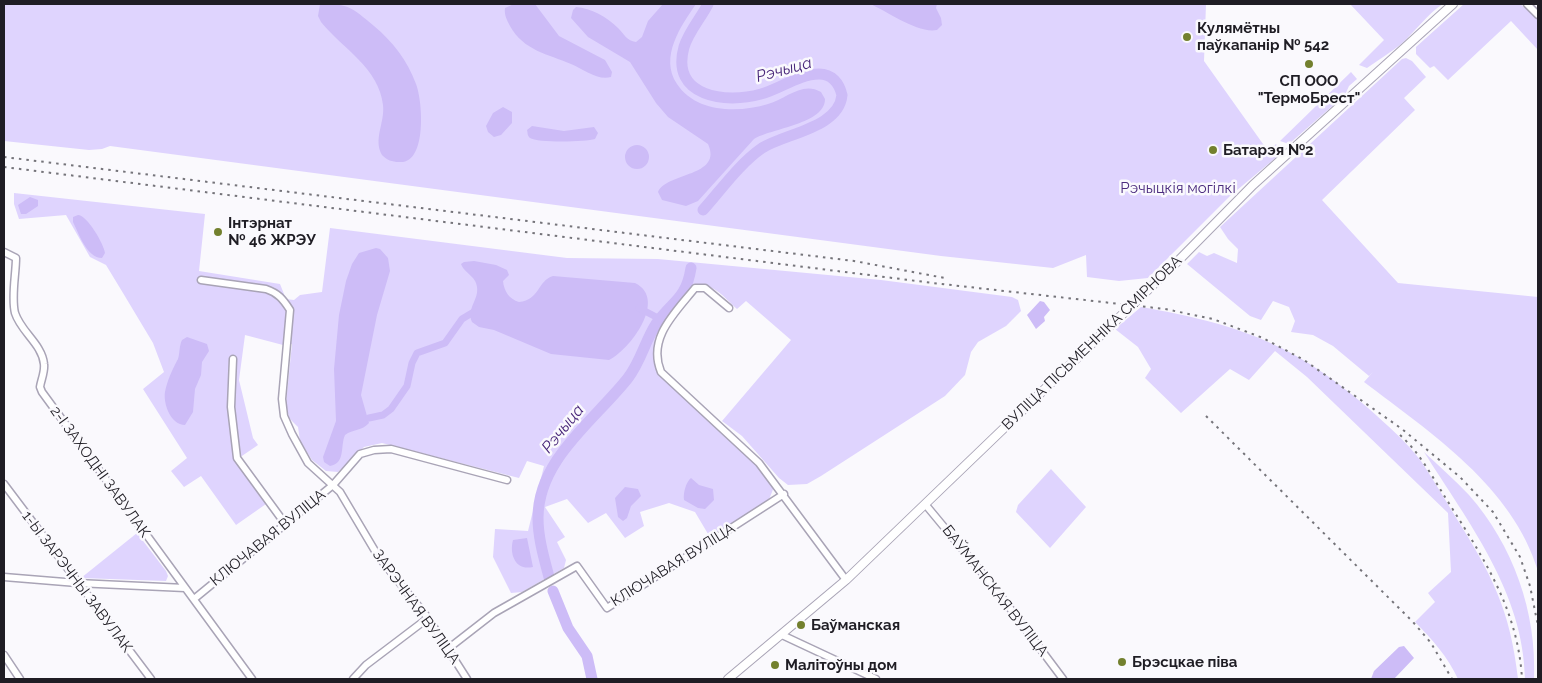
<!DOCTYPE html>
<html>
<head>
<meta charset="utf-8">
<style>
  body { margin:0 }
  #map { position:relative; width:1542px; height:683px; overflow:hidden; background:#faf9fd; font-family:Raleway,sans-serif }
  canvas { display:block }
  .frame { position:absolute; inset:0; border:5px solid #1f1d24; pointer-events:none }
</style>
</head>
<body>
<div id="map">
<canvas width="1542" height="683"></canvas>
<div class="frame"></div>
</div>
<script>
const g = document.querySelector('canvas').getContext('2d');
g.lineJoin = 'round';
function paint(path, color) { g.fillStyle = color; g.fill(path, 'evenodd'); }
function trace(path, color, width, dash) { g.strokeStyle = color; g.lineWidth = width; g.lineCap = dash ? 'butt' : 'round'; g.setLineDash(dash || []); g.stroke(path); }
function label(font, color, halo, rows, align = 'center') {
  g.font = font + ' Raleway,sans-serif'; g.lineWidth = 5; g.setLineDash([]); g.textBaseline = 'middle'; g.strokeStyle = halo; g.fillStyle = color; for (const [text, x, y, turn = 0] of rows) {
    g.save(); g.translate(x, y); g.rotate((+turn || 0) * Math.PI / 180); g.textAlign = isNaN(turn) ? turn : align; if (halo) g.strokeText(text, 0, 0); g.fillText(text, 0, 0); g.restore();
  }
}
const green = new Path2D(`
  M4 4H1206L1204 61 1268 151 1276 144 1279 149V155L1230 196 1148 278 1119 281 1087 277 1086 255 1053 268 941 256 110 146 102 149 89 150 4 141Z
  M1350 4H1443C1427 14 1415 32 1400 45 1390 53 1378 60 1367 68L1359 65 1384 40Z
  M1464 4H1520L1532 13 1538 15V50L1511 21 1448 80 1434 66 1430 68 1416 54V47Z
  M1406 58 1412 61 1426 77 1404 98 1415 110 1322 200 1398 283 1538 297V571C1513 487 1431 433 1364 382L1373 372 1369 376 1333 346 1313 335 1291 332 1295 321 1289 307 1273 301 1261 320 1250 316 1187 264 1199 252 1207 256 1214 253 1237 263 1238 249 1228 239 1220 227 1402 59Z
  M1351 72 1357 79 1349 86 1345 95 1289 144 1280 141Z
  M14 193 205 214 199 271 280 284 286 299 294 300 300 295 322 292 330 228 567 258 658 259 881 280 1012 297 1018 300 1021 311 1006 326 978 342 971 352 965 375 945 396 821 476 807 484 788 485 779 478 742 436 722 421 791 340 746 301 737 309C726 299 714 283 698 286 675 313 638 342 663 379L759 468 774 487 768 502 711 539 695 512 669 503 640 512 644 526 625 538 606 513 588 523 567 499 545 507 565 537 557 542 566 560 564 568 522 592 511 593 493 557 495 529 528 531 544 466 527 461 519 478 382 443 364 447 338 472 326 471 312 460 300 441 298 427 289 418 286 403 292 344 283 345 245 335 239 380 253 438 258 445 236 460 266 504 236 525 201 476 184 487 171 471 187 458 143 389 164 372 153 343 123 293 106 265 90 257 66 215 19 219 14 204Z
  M1141 307C1237 324 1294 343 1368 408 1387 425 1406 441 1421 461 1433 479 1444 498 1455 516 1492 575 1510 609 1518 679H1458C1448 657 1432 639 1415 622L1435 602 1428 593 1451 572 1448 513 1307 377 1275 351 1249 380 1230 369 1181 413 1145 378 1151 369 1138 347 1115 329Z
  M1424 452C1439 466 1455 480 1469 495 1513 545 1537 612 1534 679H1525C1524 593 1468 522 1424 452Z
  M1051 469 1086 507 1050 548 1016 512 1018 505Z
  M137 533 166 571 168 576 166 581 81 578Z`);
const water = new Path2D(`
  M320 4C350 4 351 7 374 26 393 42 407 60 416 84 423 102 427 165 399 162 392 162 387 160 382 155 373 139 385 123 383 105 379 68 343 49 321 22L318 16Z
  M535 4 559 36 605 60 612 72 611 77C598 81 583 69 571 64 548 54 524 51 510 26 507 20 504 15 505 8L514 4Z
  M663 4H696C681 26 659 57 677 84 696 113 739 113 768 104 786 99 802 81 821 92L825 99C825 124 772 128 754 139L698 201 686 206 662 200 658 192C667 172 723 177 708 144L668 117 656 103 630 62 588 37 571 18 573 10 576 7C591 8 607 17 618 28 624 34 627 41 636 42L642 37 648 21Z
  M870 4H937L936 8 941 18 942 25 937 30C918 34 887 11 870 4Z
  M503 107 512 112V123L501 135 494 137 488 132 486 126 493 113Z
  M532 126 564 131 594 127 598 133 595 139C586 142 537 143 530 138 527 135 528 134 527 130Z
  M625 157a12 12 0 1 1 24 0a12 12 0 1 1-24 0Z
  M30 197 38 200V206L26 214H21L18 205Z
  M78 215C87 215 104 244 105 253L102 258C87 258 79 234 73 222V217Z
  M376 248 380 249 388 258 390 271 377 315 361 395 369 423C362 431 353 429 345 435 340 446 346 463 330 466L324 462 323 457 336 421 334 369 339 315 346 281 352 264 359 253Z
  M474 261 496 265 507 270 509 275 503 281C504 291 509 299 519 302 540 300 537 281 553 276L635 283C668 299 630 350 609 360L551 354 494 330 479 327 472 322C466 309 479 300 477 287 476 276 464 273 461 264L464 262Z
  M1040 301 1044 302 1050 310 1044 317 1045 321 1036 329 1027 315Z
  M187 337 207 344 209 351 202 362 201 375 195 389 193 412 185 425C171 425 163 404 165 392 167 381 173 368 178 359 180 353 179 346 182 340Z
  M691 478 699 485 713 489 714 500 705 509 698 508 684 500C683 493 686 482 691 478Z
  M625 487 638 489 641 496 631 506 627 518 623 521 618 517 615 498Z
  M527 538 533 567C516 571 509 555 513 540Z
  M1404 646 1414 658 1394 679H1371L1374 671 1399 647Z`);
const canal = new Path2D(`
  M639 308 660 319
  M369 418 383 415 391 409 407 386 412 363 417 353 445 343 462 319 477 310`);
const river = new Path2D(`
  M703 210C721 190 739 164 762 148 786 133 839 128 842 95 839 83 832 74 819 74 799 74 780 89 761 94 726 104 670 97 684 47 689 31 701 18 708 4
  M549 577C544 558 538 538 538 518 538 459 595 420 628 378 641 361 645 341 656 324 672 301 686 300 691 268
  M553 591 568 628 587 656 592 679`);
const minor = new Path2D(`
  M1527 4 1538 15
  M4 252 16 258C16 274 11 297 15 313 21 332 42 344 44 364 45 372 41 380 40 387L42 392 252 679
  M201 280 266 289C278 293 283 299 290 310L282 399 284 416 292 434 308 463 340 492 378 556 428 618 467 679
  M729 308 705 288H695C675 313 647 338 661 372L759 463 846 580
  M233 359 231 407 237 458 286 525
  M4 484 151 679
  M925 504 997 591 1063 679
  M4 577 77 583 185 588
  M194 599 333 485 360 454 374 450 391 449 507 480
  M782 635 876 679
  M449 648 494 613 577 566 607 608 784 494
  M4 655 20 679
  M353 679 366 665 428 618`);
const major = new Path2D(`
  M728 679 846 580 1179 260 1253 185 1453 4`);
const rail = new Path2D(`
  M4 157 854 261 945 278
  M4 167 933 283 1165 309 1213 319 1263 338 1304 360 1402 429 1460 477 1493 512 1520 557 1530 586 1538 626
  M1206 416 1413 622 1431 643 1452 679
  M1400 435C1419 452 1432 476 1445 497 1482 556 1518 608 1522 679`);
const markers = [
  [1187,37,5,"#73802e"],
  [1309,64,5,"#73802e"],
  [1213,150,5,"#73802e"],
  [218,232,5,"#73802e"],
  [801,625,5,"#73802e"],
  [1122,662,5,"#73802e"],
  [775,665,5,"#73802e"]
];
const poiNames = [
  ["Кулямётны",1197,28],
  ["паўкапанір № 542",1197,45],
  ["СП ООО",1309,81,"center"],
  ["\"ТермоБрест\"",1309,98,"center"],
  ["Батарэя №2",1223,150],
  ["Інтэрнат",228,223],
  ["№ 46 ЖРЭУ",228,240],
  ["Баўманская",811,625],
  ["Брэсцкае піва",1132,662],
  ["Малітоўны дом",785,665]
];
const parkNames = [
  ["Рэчыцкія могілкі",1178,188]
];
const streetNames = [
  ["ВУЛІЦА ПІСЬМЕННІКА СМІРНОВА",1092,343,-44],
  ["2-І ЗАХОДНІ ЗАВУЛАК",100,472,54],
  ["КЛЮЧАВАЯ ВУЛІЦА",268,538,-39],
  ["КЛЮЧАВАЯ ВУЛІЦА",673,565,-32],
  ["1-Ы ЗАРЭЧНЫ ЗАВУЛАК",77,582,53],
  ["БАЎМАНСКАЯ ВУЛІЦА",995,591,52],
  ["ЗАРЭЧНАЯ ВУЛІЦА",416,607,54]
];
const waterNames = [
  ["Рэчыца",784,70,-15],
  ["Рэчыца",563,429,-51]
];
paint(green, '#dfd4fe');
paint(water, '#cdbcf7');
trace(canal, '#cdbcf7', 7);
trace(river, '#cdbcf7', 11);
trace(minor, '#a9a4b6', 9);
trace(major, '#a9a4b6', 10);
trace(minor, '#fff', 6);
trace(major, '#fff', 8);
trace(rail, '#75747a', 2, [2.5, 5]);
for (const [x, y, r, color] of markers) { const dot = new Path2D(); dot.arc(x, y, r, 0, 2 * Math.PI); g.fillStyle = color; g.fill(dot); trace(dot, '#faf9fd', 2); }
label('bold 15px', '#1f1d24', '#faf9fd', poiNames, 'left');
label('15px', '#4b2b7e', '#faf9fd', parkNames);
label('15px', '#1f1d24', '#faf9fd', streetNames);
label('italic 16px', '#482679', '#faf9fd', waterNames);
</script>
</body>
</html>
